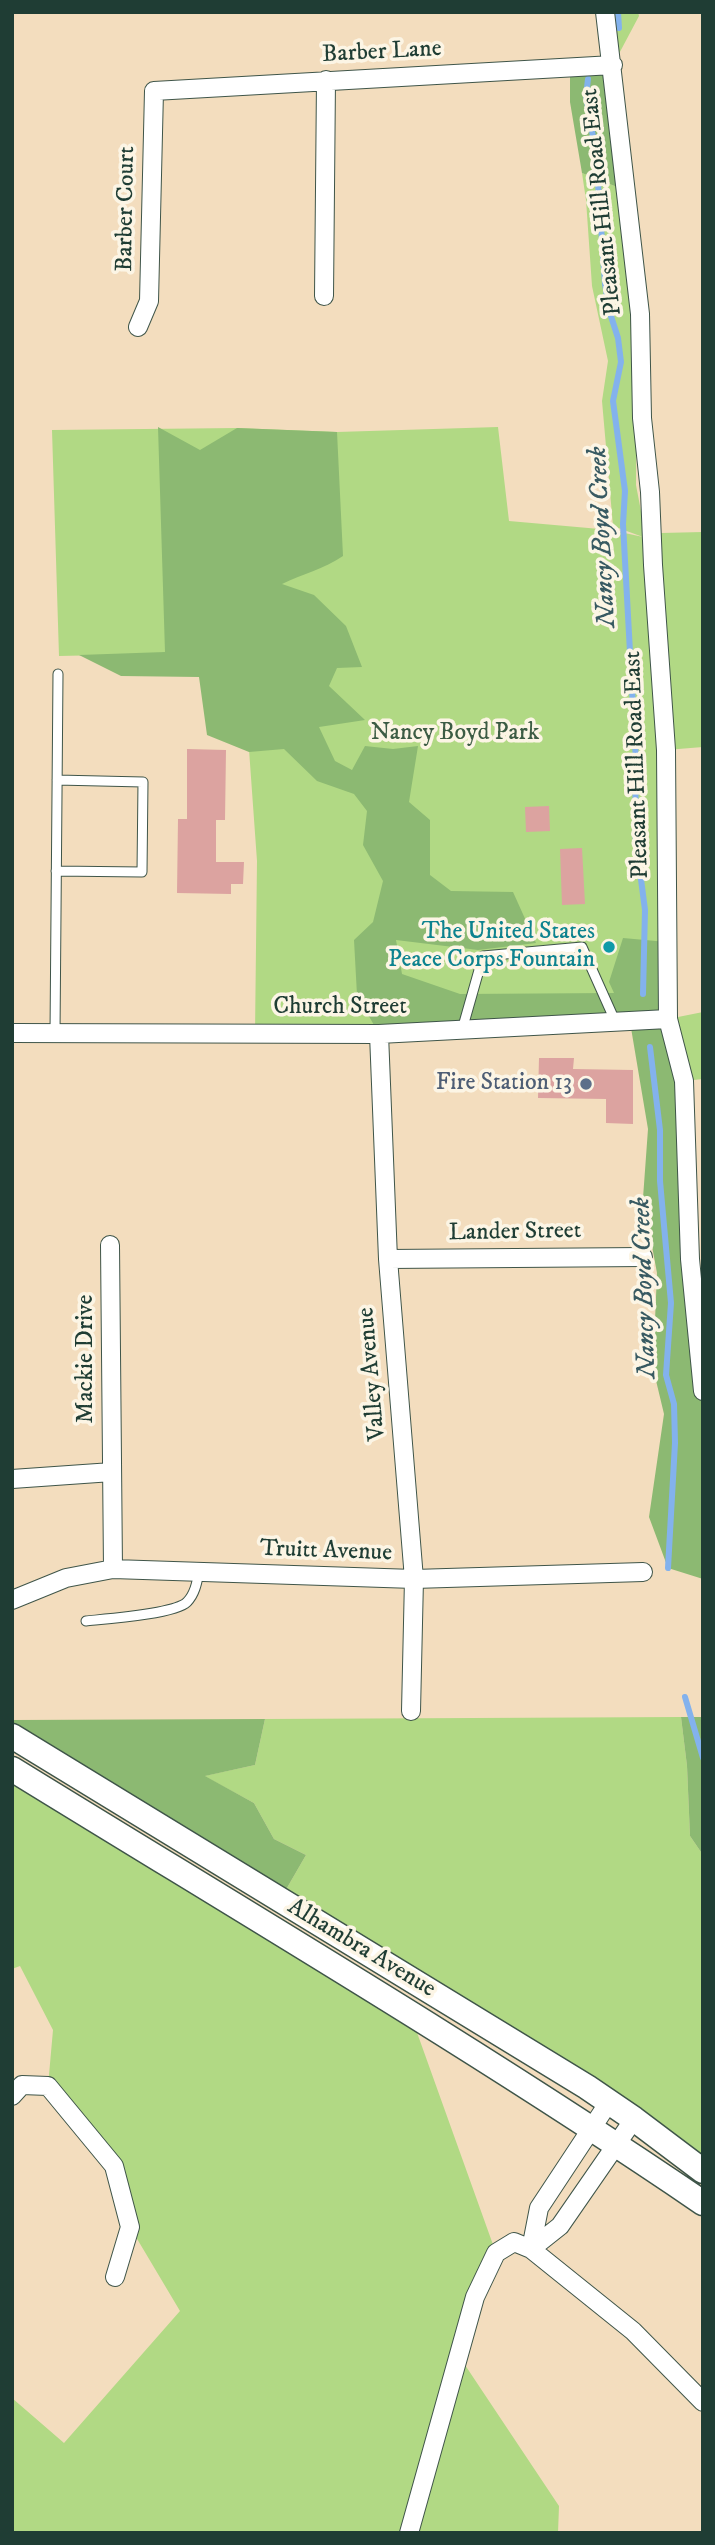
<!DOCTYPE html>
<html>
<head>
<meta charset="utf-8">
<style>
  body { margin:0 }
  #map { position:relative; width:715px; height:2545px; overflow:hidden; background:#f3ddbe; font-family:"IM FELL DW Pica",serif }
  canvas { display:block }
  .frame { position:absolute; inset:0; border:14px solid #1f3d34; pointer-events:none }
</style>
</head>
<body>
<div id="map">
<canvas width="715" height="2545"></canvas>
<div class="frame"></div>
</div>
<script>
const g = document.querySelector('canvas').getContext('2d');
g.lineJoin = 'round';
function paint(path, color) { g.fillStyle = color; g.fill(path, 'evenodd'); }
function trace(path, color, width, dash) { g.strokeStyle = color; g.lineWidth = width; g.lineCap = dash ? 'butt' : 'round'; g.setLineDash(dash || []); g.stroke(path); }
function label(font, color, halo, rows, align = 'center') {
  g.font = font + ' "IM FELL DW Pica",serif'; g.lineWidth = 7; g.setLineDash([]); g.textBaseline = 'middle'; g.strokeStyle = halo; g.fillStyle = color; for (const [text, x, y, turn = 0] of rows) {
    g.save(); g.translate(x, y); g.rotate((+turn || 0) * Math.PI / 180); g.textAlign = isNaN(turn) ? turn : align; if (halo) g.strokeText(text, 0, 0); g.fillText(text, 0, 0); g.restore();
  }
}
const green = new Path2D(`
  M605 12H638L639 16 613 65Z
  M582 173 627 191 637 296 636 485 644 527 654 539 661 533 703 532V747L666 750 668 1019 703 1012V1079L684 1081 667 1019 255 1033 257 861 242 652 59 656 52 430 237 428 337 432 498 427 509 521 611 530 643 537 613 526 602 401 608 361 592 286 586 200Z
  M681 1717 687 1766 690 1836 703 1855V2171L280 1900 306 1855 274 1839 254 1803 204 1776 255 1765 265 1719Z
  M12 1769 410 2013 496 2253 459 2356 559 2506 558 2533H12V2398L64 2443 180 2311 130 2227 114 2166 48 2086 53 2030 20 1966 12 1969Z`);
const forest = new Path2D(`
  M613 65 627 191 582 173 570 102V67Z
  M158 427 200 450 237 428 337 432 343 556C324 569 302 574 282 584L314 595 346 626 362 667 337 668 329 686 365 720 319 727 335 761 352 770 365 746 393 749 418 746 409 802 430 820V875L451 891 513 892 536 943 478 950 396 940 402 974 460 994 614 993 609 982 623 938 667 942 684 1081 703 1391V1579L668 1568 649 1517 664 1414 653 1368 657 1273 643 1198 648 1129 630 1022 379 1034 357 995 354 940 373 922 383 881 363 845 367 811 354 794 317 781 284 749 249 752 207 735 199 677 121 676 79 655 165 652Z
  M681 1717H703V1855L690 1836 687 1766Z
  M265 1719 255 1765 205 1776 254 1803 274 1839 306 1855 280 1900 12 1736V1720Z`);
const stream = new Path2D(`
  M618 12 619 28
  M588 79 586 96 596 154 605 284 609 310 618 338 621 362 613 401 625 491 623 524 636 762 635 833 645 910 643 994
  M650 1047 660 1130V1181L671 1303 666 1375 674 1404 675 1443 668 1568
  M685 1697 703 1758`);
const building = new Path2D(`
  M187 749 226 750 225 820H216V862H244L243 884H231V894L177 893 178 819H187Z
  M549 806 550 831 526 832 525 807Z
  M582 848 585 904 562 905 560 849Z
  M539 1058H574L573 1069 633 1070V1124L606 1123V1099L538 1098Z`);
const service = new Path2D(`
  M56 871 142 872 143 782 57 780
  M462 1030 483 956 582 947 616 1023
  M55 1033 58 674
  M86 1621C105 1619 175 1614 187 1602 195 1594 197 1582 199 1572`);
const minor = new Path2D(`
  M605 12 640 314 642 418 650 492 653 565 666 750 668 1019 684 1081 690 1259 703 1391
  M324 296 326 80
  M138 327 149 301 154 91 613 65
  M12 1033 379 1034 668 1019
  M379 1034 388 1259 414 1579 411 1711
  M110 1245 113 1569
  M388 1259 643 1257
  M12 1479 112 1472
  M12 1600 66 1578 113 1569 414 1579 643 1572
  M12 2096 22 2085 48 2086 114 2166 130 2227 115 2277
  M609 2102 539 2208 531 2249 560 2226 634 2119
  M409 2533 475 2297 496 2253 514 2242 531 2249 633 2331 703 2402`);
const secondary = new Path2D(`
  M12 1736 587 2087 634 2119 703 2171
  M12 1769C244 1912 478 2050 703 2203`);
const markers = [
  [609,947,7,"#0f9aa8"],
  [586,1084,7,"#5c6f8a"]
];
const streetNames = [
  ["Barber Lane",382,53,-3],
  ["Pleasant Hill Road East",603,202,-96],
  ["Barber Court",127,209,-89],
  ["Pleasant Hill Road East",638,765,-92],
  ["Church Street",340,1008],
  ["Lander Street",515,1233,-1],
  ["Mackie Drive",87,1359,-90],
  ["Valley Avenue",373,1374,-95],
  ["Truitt Avenue",326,1552,2],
  ["Alhambra Avenue",361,1949,31]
];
const parkNames = [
  ["Nancy Boyd Park",455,734]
];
const cultureNames = [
  ["The United States",595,933],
  ["Peace Corps Fountain",595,961]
];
const serviceNames = [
  ["Fire Station 13",572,1084]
];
const waterNames = [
  ["Nancy Boyd Creek",604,537,-93],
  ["Nancy Boyd Creek",646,1288,-92]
];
paint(green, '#b1d984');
paint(forest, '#8cb972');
trace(stream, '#83b2ed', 6);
paint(building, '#dca3a0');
trace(service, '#3f5549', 11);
trace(minor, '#3f5549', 20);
trace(secondary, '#3f5549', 27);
trace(service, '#fff', 9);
trace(minor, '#fff', 18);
trace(secondary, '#fff', 24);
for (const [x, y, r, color] of markers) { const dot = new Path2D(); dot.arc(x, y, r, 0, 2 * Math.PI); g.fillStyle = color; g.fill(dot); trace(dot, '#fcf5e5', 2.5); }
label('24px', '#1f3d34', '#fcf5e5', streetNames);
label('24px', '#3c5c44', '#fcf5e5', parkNames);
label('24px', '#0d838f', '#fcf5e5', cultureNames, 'right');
label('24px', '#4e5e75', '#fcf5e5', serviceNames, 'right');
label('italic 26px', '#385a62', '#fcf5e5', waterNames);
</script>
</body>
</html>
